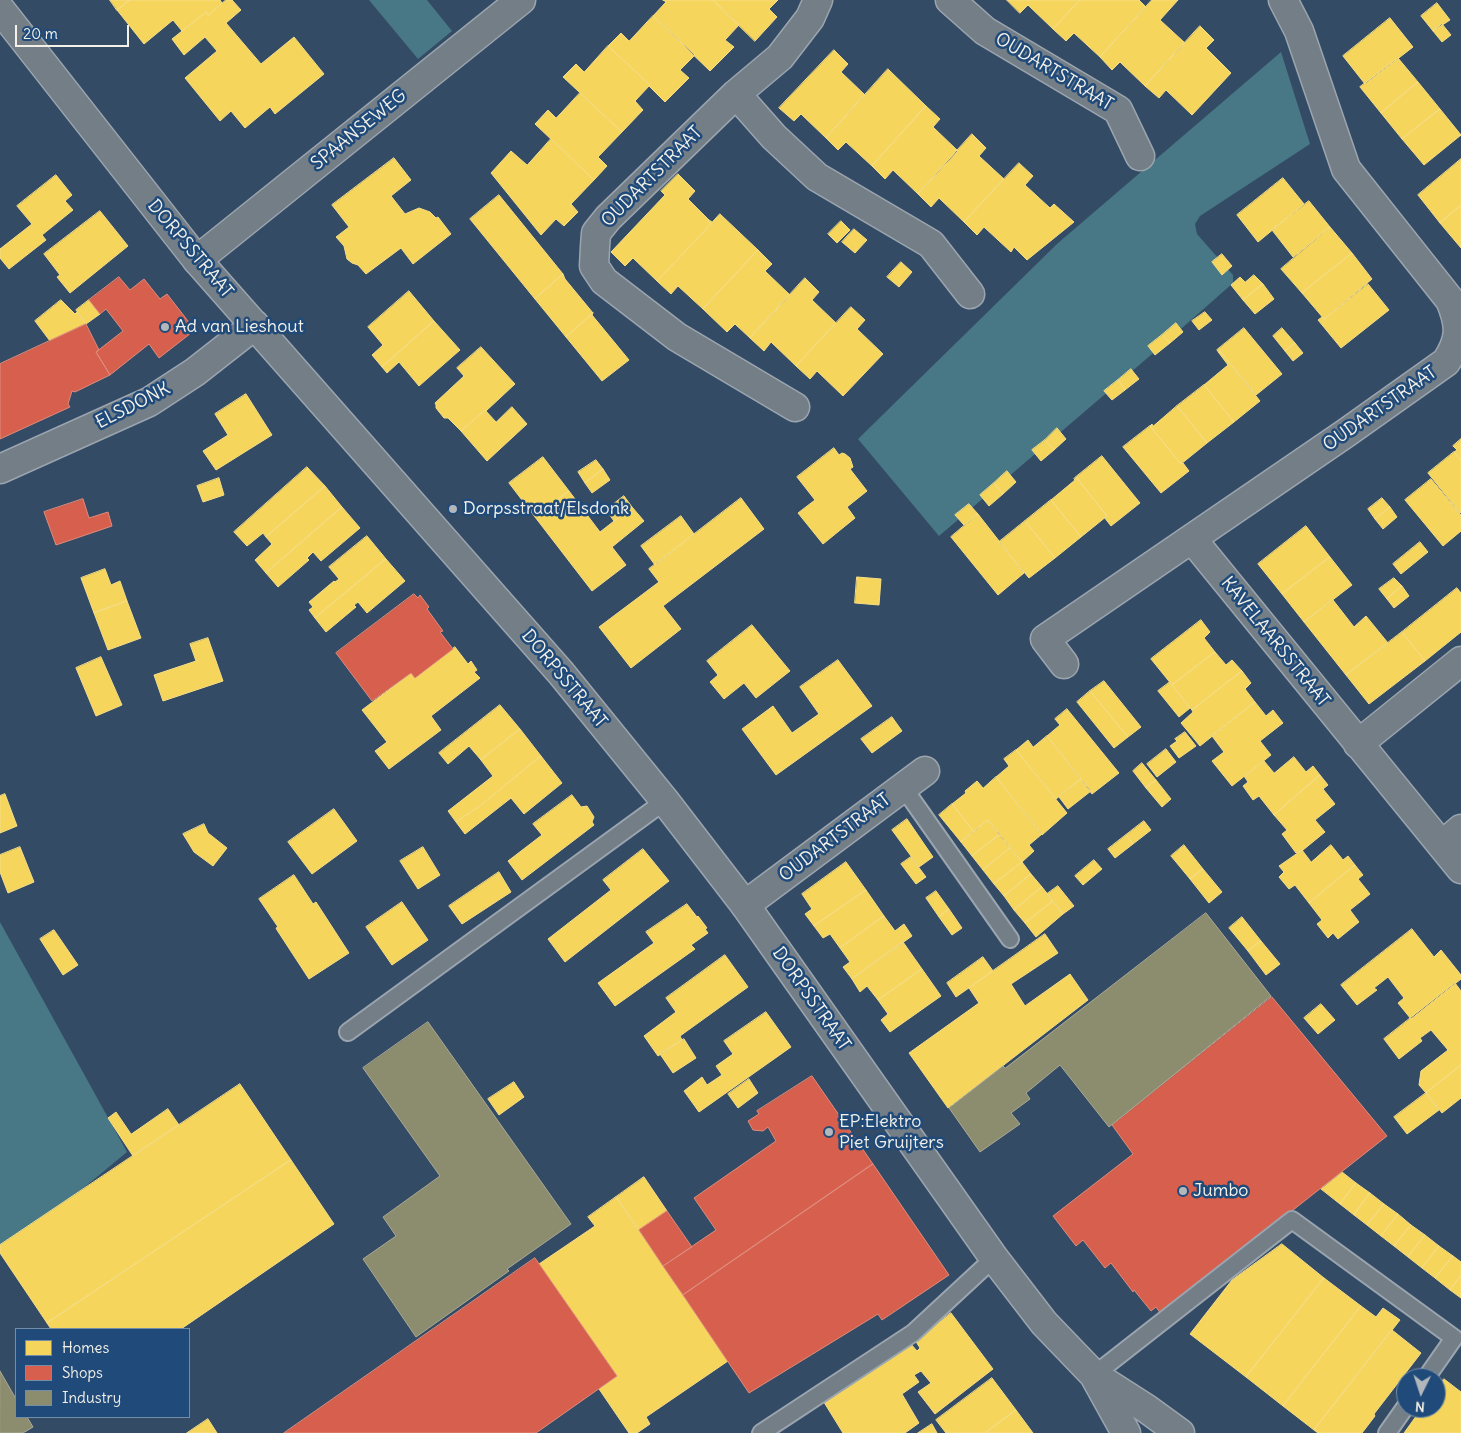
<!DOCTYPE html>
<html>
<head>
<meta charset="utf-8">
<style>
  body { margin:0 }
  #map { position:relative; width:1461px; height:1433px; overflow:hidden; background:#344b65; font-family:Delius,sans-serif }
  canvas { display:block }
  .legend { position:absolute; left:15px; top:1328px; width:175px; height:90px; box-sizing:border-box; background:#1f4a7a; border:1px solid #748da6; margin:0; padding:6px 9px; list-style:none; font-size:15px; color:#f4f1e8 }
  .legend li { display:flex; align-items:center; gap:10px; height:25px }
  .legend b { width:25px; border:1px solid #748da6 }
  .north { position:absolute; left:1396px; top:1368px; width:50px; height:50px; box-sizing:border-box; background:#1f4a7a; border:1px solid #748da6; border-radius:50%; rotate:184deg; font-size:14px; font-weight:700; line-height:20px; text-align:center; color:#f4f1e8 }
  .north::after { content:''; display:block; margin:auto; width:18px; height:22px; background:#b1b7ba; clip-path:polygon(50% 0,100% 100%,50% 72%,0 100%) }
  .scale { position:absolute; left:15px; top:25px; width:114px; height:22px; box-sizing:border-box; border:2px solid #f4f1e8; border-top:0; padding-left:6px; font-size:15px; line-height:18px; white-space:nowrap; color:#f4f1e8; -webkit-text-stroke:4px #1f4a7a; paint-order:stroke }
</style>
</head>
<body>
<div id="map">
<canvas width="1461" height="1433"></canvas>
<ul class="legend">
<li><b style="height:14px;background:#f6d55c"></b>Homes</li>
<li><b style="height:14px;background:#d6604d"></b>Shops</li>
<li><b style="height:14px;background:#8c8c6e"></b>Industry</li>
</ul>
<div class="north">N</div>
<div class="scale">20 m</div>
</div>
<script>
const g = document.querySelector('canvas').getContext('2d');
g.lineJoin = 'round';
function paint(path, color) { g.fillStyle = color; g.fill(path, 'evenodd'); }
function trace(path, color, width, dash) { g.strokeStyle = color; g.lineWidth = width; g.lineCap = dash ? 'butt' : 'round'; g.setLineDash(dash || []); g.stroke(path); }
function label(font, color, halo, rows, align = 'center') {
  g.font = font + ' Delius,sans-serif'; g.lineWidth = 5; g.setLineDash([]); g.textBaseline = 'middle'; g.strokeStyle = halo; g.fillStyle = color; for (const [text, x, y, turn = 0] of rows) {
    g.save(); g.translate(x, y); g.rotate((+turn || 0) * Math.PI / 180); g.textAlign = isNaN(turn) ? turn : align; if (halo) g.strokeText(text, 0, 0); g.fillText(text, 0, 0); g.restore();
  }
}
const green = new Path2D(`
  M369 0H427L452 31 418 59Z
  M1281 52 1310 144 1200 216 1195 224 1197 234 1233 275V283L1165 343 939 536 858 439 1058 243Z
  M0 922 127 1152 22 1239 0 1253Z`);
const homes = new Path2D(`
  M110 0H130L117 10Z
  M130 0H220L222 3 208 15 206 12 182 31 173 20 144 44 117 10Z
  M226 0H232L241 10 226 23 261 64 294 37 324 74 275 114 270 107 245 128 231 111 220 121 185 78 217 51 205 37 184 55 172 39 206 12 208 15Z
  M663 0H713L739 25 725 40 734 47 710 71 653 16 666 2Z
  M713 0H778L769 9 777 17 755 41Z
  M1007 0H1080L1053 29 1028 5 1020 13Z
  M1080 0H1139L1146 7 1100 57 1074 33 1066 41 1053 29Z
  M1152 0H1178L1160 20 1185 43 1145 86 1120 62 1112 70 1100 57Z
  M1437 3 1450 20 1433 31 1421 16Z
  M653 16 695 55 680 70 689 78 665 102 649 86 650 85 608 46 621 33 629 41Z
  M1390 18 1413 47 1365 84 1343 56Z
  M1442 24 1451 35 1442 42 1433 31Z
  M1200 26 1214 40 1206 48 1231 73 1192 115 1166 90 1159 98 1145 86Z
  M608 46 650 85 635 101 643 110 622 132 563 77 576 64 584 72Z
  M834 50 848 64 841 72 865 95 826 138 801 114 794 121 779 108Z
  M1398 58 1418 82 1381 113 1360 87Z
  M888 69 926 106 872 166 846 142 838 150 826 138Z
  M1418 82 1440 109 1402 139 1381 113Z
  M580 93 622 132 598 157 607 166 594 180 535 124 548 110 556 118Z
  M926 106 940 119 933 127 958 151 918 194 893 170 885 179 872 166Z
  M1440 109 1461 135 1424 165 1402 139Z
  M972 134 986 148 979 156 1004 179 964 222 939 198 931 207 918 194Z
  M551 139 594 180 571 204 578 212 564 226 556 219 541 235 491 173 511 151 527 165Z
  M394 158 411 180 391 196 405 214 419 208 430 212 436 218 438 217 451 234 413 264 401 248 366 274 358 265 352 263 347 259 344 246 336 237 349 227 332 205Z
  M1461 159V205L1440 223 1418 195Z
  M1019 163 1033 176 1025 185 1050 208 1054 204 1074 222 1027 260 1014 247 1011 252 984 227 977 235 964 222Z
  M678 174 695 191 688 199 709 220 708 221 711 224 657 281 633 258 625 266 611 252 665 195 661 191Z
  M56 175 72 195 65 201 73 210 42 235 46 240 9 269 0 258V249L32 224 17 206Z
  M1283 178 1304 204 1258 242 1237 215Z
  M499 195 563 274 535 299 470 219Z
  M1309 201 1330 227 1293 257 1272 230Z
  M1461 205V248L1440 223Z
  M100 211 128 246 70 293 57 277 60 275 44 254Z
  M720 214 758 250 703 309 678 286 671 294 657 281 711 224 708 221 709 220 712 222Z
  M841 221 850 230 837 243 828 234Z
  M1330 227 1352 253 1302 293 1281 269Z
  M854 229 867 240 855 253 842 242Z
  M758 250 772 264 765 271 790 295 750 338 735 324 727 332 703 309Z
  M1352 253 1372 279 1324 319 1302 293Z
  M1222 254 1232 266 1222 275 1212 262Z
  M901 262 912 272 899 287 887 277Z
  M563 274 565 279 593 313 566 337 535 299Z
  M1254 275 1263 284 1243 300 1231 285 1240 277 1245 282Z
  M805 278 819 292 812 300 836 323 796 366 771 342 764 351 750 338Z
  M1263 284 1274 299 1255 314 1243 300Z
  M1368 284 1389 310 1341 348 1318 320 1322 317 1324 319Z
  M409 291 434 321 382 367 372 355 383 345 368 327Z
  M61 300 75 314 77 312 86 324 50 341 35 321Z
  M89 300 100 314 86 324 76 310Z
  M851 307 865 320 857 329 883 354 843 396 817 371 810 379 796 366Z
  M1205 312 1212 320 1199 330 1192 321Z
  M593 313 592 315 629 360 602 381 566 337Z
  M434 321 460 350 419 386 399 362 387 373 382 367Z
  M1176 323 1183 332 1170 343 1162 335Z
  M1244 328 1282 374 1256 395 1220 351 1219 353 1217 350Z
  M1282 328 1295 343 1285 351 1273 336Z
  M1162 335 1170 343 1155 355 1148 346Z
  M1295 343 1303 353 1293 361 1285 351Z
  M481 347 515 384 486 411 485 410 461 431 448 418H444L436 408V405L435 403 464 376 457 368Z
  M1220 351 1260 401 1234 422 1204 385 1228 365 1219 353Z
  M1131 369 1139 379 1125 390 1118 380Z
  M1118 380 1125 390 1112 400 1104 391Z
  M1204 385 1234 422 1207 443 1177 406Z
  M246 394 272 435 216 470 203 451 228 435 215 414Z
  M1177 406 1207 443 1181 464 1150 426 1152 424 1153 426Z
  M512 407 527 424 487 461 461 431 485 410 496 422Z
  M1150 426 1181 464 1183 463 1189 471 1161 493 1123 447Z
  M1057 428 1066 439 1054 450 1045 440Z
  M1461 439V461L1454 452 1457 450 1453 446Z
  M1045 440 1054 450 1041 461 1032 450Z
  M834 448 839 455 842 453 845 454 850 458 853 467 850 469 867 491 847 507 855 518 823 544 798 513 815 500 797 477Z
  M1454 452 1461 461V512L1460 513 1428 473Z
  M1102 456 1140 503 1111 526 1104 517 1107 516 1076 477Z
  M543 457 569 491 535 517 509 483Z
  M596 460 603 469 585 483 578 472Z
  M307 467 325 486 266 537 263 533 247 546 234 532Z
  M603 469 610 480 592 493 585 483Z
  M1007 471 1016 482 1003 494 994 483Z
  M1076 477 1107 516 1081 537 1051 500 1075 480 1074 479Z
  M219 478 224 495 203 502 197 486Z
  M1431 479 1461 515V531L1443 546 1405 500Z
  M994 483 1003 494 989 506 980 495Z
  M325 486 342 507 266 573 255 560 272 544 266 537Z
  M569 491 600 532 632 507 644 521 612 547 626 565 592 591 535 517Z
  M624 496 632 507 614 521 606 510Z
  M741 498 764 529 663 606 681 629 631 668 599 627 659 582 649 569Z
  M1382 498 1390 507 1375 519 1368 509Z
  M1051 500 1081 537 1055 558 1025 521Z
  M969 504 978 514 964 525 955 515Z
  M342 507 360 528 321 561 313 552 307 558 309 560 278 587 266 573Z
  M1390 507 1397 517 1383 529 1375 519Z
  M978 514 1024 573 998 595 951 537Z
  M681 516 694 534 655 565 641 546Z
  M1025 521 1055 558 1029 578 999 542Z
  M1306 526 1330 557 1282 594 1258 564Z
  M367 536 386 559 315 618 309 610 313 607 309 602 334 581 335 582 339 579 329 567Z
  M1420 542 1428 552 1401 574 1393 564Z
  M1330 557 1352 585 1304 622 1282 594Z
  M386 559 405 581 367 613 358 602 354 605 356 607 326 632 315 618Z
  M105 569 111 585 120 581 127 601 94 613 81 578Z
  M857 577 881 579 879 605 855 603Z
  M1394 578 1402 586 1387 599 1379 589Z
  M1402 586 1409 596 1394 608 1387 599Z
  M1457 588 1461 593V632L1425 661 1402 632Z
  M1333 600 1354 627 1366 616 1388 643 1346 675 1304 622Z
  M127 601 141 638 108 650 94 613Z
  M1201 620 1210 632 1204 638 1215 652 1172 685 1151 659Z
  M752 625 790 671 756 698 744 683 724 699 710 682 718 675 707 661Z
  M1402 632 1425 661 1369 704 1346 675Z
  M208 638 223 681 163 701 154 675 196 661 190 644Z
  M455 647 468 664 471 661 477 670 474 672 480 678 431 716 441 730 389 769 375 751 387 742 362 710 411 673 415 678Z
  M1215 652 1226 665 1232 660 1242 671 1192 710 1172 685Z
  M101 657 122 705 96 716 76 668Z
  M838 660 872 706 776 775 742 729 773 706 792 733 819 714 800 687Z
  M1242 671 1251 683 1245 689 1255 702 1200 746 1181 723 1193 712 1192 710Z
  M1104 681 1141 727 1128 737 1090 691Z
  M1170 682 1190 708 1179 717 1158 691Z
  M1090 691 1128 737 1114 748 1077 702Z
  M1255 702 1266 716 1273 710 1283 723 1260 741 1271 755 1232 786 1212 761 1224 752 1212 736Z
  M500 705 520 729 481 760 469 746 448 764 439 753Z
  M1067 709 1119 773 1092 794 1047 736 1060 725 1055 719Z
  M892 717 902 731 872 753 861 739Z
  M520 729 541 756 481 805 456 822 448 811 493 776 481 760Z
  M1185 732 1196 746 1179 758 1170 746 1177 741 1175 739Z
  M1047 736 1081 779 1056 799 1016 750 1028 740 1033 747Z
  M1166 749 1176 762 1157 777 1147 764Z
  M1016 750 1067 813 1042 835 996 777 1009 766 1004 759Z
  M541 756 562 783 524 814 511 798 465 834 456 822 481 805Z
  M1294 757 1306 772 1313 766 1320 775 1274 815 1259 796 1253 800 1243 786 1248 782 1244 776 1264 761 1274 773Z
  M1142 763 1156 780 1146 788 1133 771Z
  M1320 775 1328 785 1323 789 1335 804 1315 820 1325 832 1303 850 1296 853 1282 834 1287 830 1274 815Z
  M996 777 1042 834 1029 845 1034 851 1022 862 988 820 974 832 952 804 966 793 965 791 977 781 983 788Z
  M1081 779 1091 791 1068 809 1059 797Z
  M1156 780 1171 799 1162 807 1146 788Z
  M5 794 17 826 0 833V796Z
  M572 795 581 807 587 806 594 817 592 822 594 825 522 880 508 861 542 835 533 824Z
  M952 804 974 832 961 842 939 815Z
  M334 809 357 841 312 874 288 842Z
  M907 819 933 857 919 867 892 830Z
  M988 820 999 835 972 856 961 842Z
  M1144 821 1151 830 1133 844 1126 835Z
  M204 824 208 833 227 848 213 866 194 852 183 834Z
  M999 835 1010 848 983 870 972 856Z
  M1126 835 1133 844 1115 858 1108 849Z
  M1184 845 1203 869 1190 879 1171 856Z
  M1331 845 1343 860 1348 856 1355 865 1309 903 1295 885 1289 889 1279 877 1284 872 1279 866 1302 850 1311 862Z
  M20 847 34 882 8 893 0 872V855Z
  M423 847 440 875 418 889 400 861Z
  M1010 848 1022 862 994 884 983 870Z
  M643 849 669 881 565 962 548 939 611 890 603 880Z
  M911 857 926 877 916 884 901 864Z
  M1094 860 1102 869 1083 885 1075 876Z
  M846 862 866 890 814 926 805 914 812 909 802 894Z
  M1022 862 1031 874 1004 896 994 884Z
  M1355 865 1363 875 1358 879 1370 894 1350 910 1359 922 1338 939 1333 933 1328 938 1317 924 1322 920 1309 903Z
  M1203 869 1222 892 1209 903 1190 879Z
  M499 872 511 892 462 924 449 906Z
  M1031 874 1042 887 1014 910 1004 896Z
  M294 875 313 904 316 902 349 953 309 979 277 930 276 928 278 927 259 899Z
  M1058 886 1074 906 1063 914 1047 894Z
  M1042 887 1053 901 1025 923 1014 910Z
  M866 890 884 916 840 948 830 934 823 938 814 926Z
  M936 891 949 909 939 917 926 898Z
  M1053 901 1063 914 1036 937 1025 923Z
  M402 902 428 940 392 965 366 927Z
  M687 904 697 917 698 916 707 928 705 929 708 933 691 945 695 949 615 1006 598 983 654 943 646 932Z
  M949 909 962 928 952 935 939 917Z
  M884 916 895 931 904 924 912 936 852 979 843 967 850 962 840 948Z
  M1242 917 1261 941 1248 951 1229 928Z
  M1412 929 1434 957 1441 950 1461 975V979L1411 1019 1398 1003 1404 998 1388 977 1374 988 1377 990 1357 1005 1341 985Z
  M54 930 78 965 63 975 40 939Z
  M1045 934 1058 953 1011 984 1025 1006 1070 974 1088 1000 948 1108 909 1053 979 1003 969 988Z
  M1261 941 1280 964 1266 975 1248 951Z
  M903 942 922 969 878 1000 867 986 860 992 852 979Z
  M725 955 748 987 680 1036 682 1040 658 1056 644 1036 676 1012 666 998Z
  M983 957 993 971 956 997 947 983Z
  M922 969 941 996 890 1032 881 1020 888 1014 878 1000Z
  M1455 983 1461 991V1065L1426 1093 1419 1085 1421 1071 1448 1050 1431 1030 1420 1038 1422 1041 1399 1059 1384 1039Z
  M1321 1004 1335 1020 1318 1034 1304 1018Z
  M766 1012 791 1047 699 1112 684 1091 702 1077 707 1085 722 1075 716 1066 733 1054 724 1041Z
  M684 1039 696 1058 673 1073 660 1054Z
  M1461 1065V1098L1442 1113 1426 1093Z
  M749 1079 758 1093 738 1108 728 1094Z
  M514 1082 524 1097 499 1115 488 1099Z
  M240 1084 291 1160 47 1323 0 1253V1245Z
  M1426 1093 1439 1110 1407 1134 1394 1117Z
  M168 1109 179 1125 133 1156 108 1118 116 1112 131 1134Z
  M291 1160 334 1224 181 1329H51L47 1323Z
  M1342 1172 1356 1183 1340 1204 1321 1189Z
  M644 1177 667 1211 639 1230 616 1197Z
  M1356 1183 1370 1193 1354 1215 1340 1204Z
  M1370 1193 1384 1204 1367 1225 1354 1215Z
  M616 1197 728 1361 646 1417 650 1424 637 1433H629L599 1389 617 1376 539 1264 595 1226 588 1217Z
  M1384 1204 1398 1214 1381 1236 1367 1225Z
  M1398 1214 1411 1225 1394 1246 1381 1236Z
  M1411 1225 1425 1235 1408 1257 1394 1246Z
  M1425 1235 1439 1246 1422 1268 1408 1257Z
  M1282 1244 1324 1278 1246 1377 1190 1334 1232 1280Z
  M1439 1246 1453 1256 1435 1278 1422 1268Z
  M1453 1256 1461 1262V1275L1450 1290 1435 1278Z
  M1461 1275V1298L1450 1290Z
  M1324 1278 1361 1306 1283 1406 1246 1377Z
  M1361 1306 1376 1317 1383 1308 1400 1320 1314 1430 1283 1406Z
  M951 1313 993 1369 935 1414 918 1392 931 1383 921 1371 914 1375 919 1382 902 1394 919 1423 905 1433H843L822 1399 910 1343 917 1351 920 1348 915 1340Z
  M1392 1330 1421 1353 1374 1414 1375 1416 1362 1433H1318L1314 1430Z
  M992 1378 1016 1410 985 1433H946L936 1420Z
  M1444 1379 1461 1392V1433H1404L1422 1408H1436V1389Z
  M1016 1410 1033 1433H985Z
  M208 1419 217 1433H187Z
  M932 1424 937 1433H918Z`);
const shops = new Path2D(`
  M119 277 130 290 144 279 160 299 167 294 195 330 159 358 149 344 110 375 96 352 123 331 106 309 100 314 89 300Z
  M86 324 99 350 96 352 110 375 75 392 72 391 68 404 70 407 0 439V364Z
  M83 499 89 518 108 512 112 526 56 545 44 512Z
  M414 594 418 598 420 595 429 607 427 609 443 631 440 632 453 649 415 678 411 673 372 701 336 653Z
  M1272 997 1387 1136 1161 1314 1156 1307 1151 1311 1134 1290 1133 1292 1111 1263 1105 1268 1083 1240 1076 1246 1053 1216 1133 1154 1112 1125Z
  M812 1076 873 1164 683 1295 663 1266 716 1230 694 1198 776 1141 768 1127 763 1131 753 1130 748 1121 759 1114 757 1111Z
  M873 1164 949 1275 882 1320 878 1314 749 1393 683 1295Z
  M667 1211 692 1247 663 1266 639 1230Z
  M535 1258 617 1376 536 1433H284Z`);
const industry = new Path2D(`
  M1206 913 1271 996 1109 1127 1060 1065 1026 1093 1030 1099 1011 1113 1020 1124 980 1152 949 1108 1003 1066 1005 1068Z
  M428 1022 571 1224 507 1269 509 1271 416 1337 363 1259 396 1236 383 1217 440 1176 363 1068Z
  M0 1371 16 1399V1417H27L33 1427 23 1433H0Z`);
const lane = new Path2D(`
  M903 787 1010 939
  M348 1032 665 801
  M1094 1375 1292 1220 1454 1338 1426 1378
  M761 1433 913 1333 994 1258
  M1387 1433 1406 1406`);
const street = new Path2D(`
  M950 0 985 31 1118 110 1140 156
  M736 94 774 137 817 177 931 244 970 294
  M197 260 521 0
  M795 407 677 337 604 281 594 266 595 247 596 233 608 218 736 94 780 57 810 18 818 0
  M0 469 149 402 195 372 255 325
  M1192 539 1461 869
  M1064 664 1045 639 1346 433 1446 362C1461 339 1461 326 1450 300L1346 169 1299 31 1283 0
  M1358 744 1461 661
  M1442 845 1461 829
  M745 905 925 771`);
const secondary = new Path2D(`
  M0 9 197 260 561 673 665 801 745 905 994 1258 1044 1323 1094 1375 1147 1409 1180 1433
  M1095 1377 1126 1433`);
const markers = [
  [165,327,5,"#b1b7ba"],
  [453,509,5,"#b1b7ba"],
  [829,1132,5,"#b1b7ba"],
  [1183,1191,5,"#b1b7ba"]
];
const streetNames = [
  ["OUDARTSTRAAT",1054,72,31],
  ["SPAANSEWEG",359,130,-39],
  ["OUDARTSTRAAT",652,177,-45],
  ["DORPSSTRAAT",190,249,50],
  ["ELSDONK",133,406,-27],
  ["OUDARTSTRAAT",1380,409,-35],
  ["KAVELAARSSTRAAT",1275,642,51],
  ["DORPSSTRAAT",564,679,50],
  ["OUDARTSTRAAT",835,838,-37],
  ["DORPSSTRAAT",811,999,55]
];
const poiNames = [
  ["Ad van Lieshout",175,327],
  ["Dorpsstraat/Elsdonk",463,509],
  ["EP:Elektro",839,1122],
  ["Piet Gruijters",839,1143],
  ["Jumbo",1193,1191]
];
paint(green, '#487785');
paint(homes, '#f6d55c');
trace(homes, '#f5dd86', 1);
paint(shops, '#d6604d');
trace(shops, '#df8c7c', 1);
paint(industry, '#8c8c6e');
trace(industry, '#abaa93', 1);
trace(lane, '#9ba5af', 20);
trace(street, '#9ba5af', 31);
trace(secondary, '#9ba5af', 31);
trace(lane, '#737e87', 16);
trace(street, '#737e87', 28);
trace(secondary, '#737e87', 28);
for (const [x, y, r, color] of markers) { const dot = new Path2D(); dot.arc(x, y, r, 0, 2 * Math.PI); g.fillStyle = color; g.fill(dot); trace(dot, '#1f4a7a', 2); }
label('18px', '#f4f1e8', '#1f4a7a', streetNames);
label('18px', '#f4f1e8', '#1f4a7a', poiNames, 'left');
</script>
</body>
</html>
